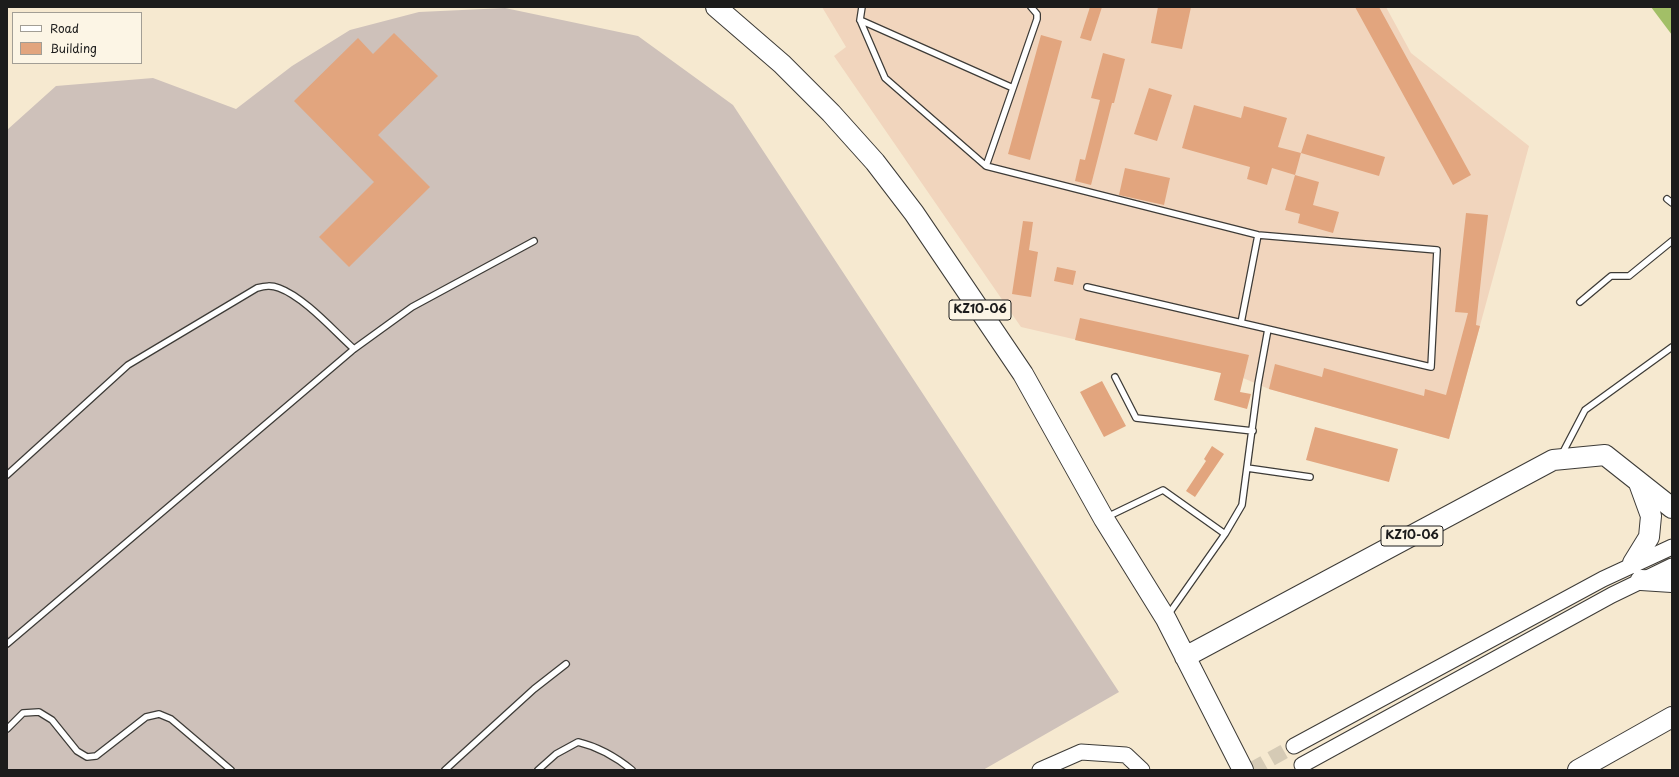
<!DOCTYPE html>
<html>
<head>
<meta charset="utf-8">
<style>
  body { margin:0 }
  #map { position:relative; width:1679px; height:777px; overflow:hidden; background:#f6e9d0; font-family:"Playpen Sans",sans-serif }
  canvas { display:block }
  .frame { position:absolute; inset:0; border:8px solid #1c1c1c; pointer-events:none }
  .legend { position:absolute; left:12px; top:12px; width:130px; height:52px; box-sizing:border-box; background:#fcf5e5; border:1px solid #a29e95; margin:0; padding:5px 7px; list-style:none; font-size:12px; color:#1c1c1c }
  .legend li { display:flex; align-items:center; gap:8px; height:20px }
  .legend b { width:20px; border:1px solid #a29e95 }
</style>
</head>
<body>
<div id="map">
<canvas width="1679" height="777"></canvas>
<div class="frame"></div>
<ul class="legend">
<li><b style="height:5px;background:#fff"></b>Road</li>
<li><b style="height:11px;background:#e2a57e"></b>Building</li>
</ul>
</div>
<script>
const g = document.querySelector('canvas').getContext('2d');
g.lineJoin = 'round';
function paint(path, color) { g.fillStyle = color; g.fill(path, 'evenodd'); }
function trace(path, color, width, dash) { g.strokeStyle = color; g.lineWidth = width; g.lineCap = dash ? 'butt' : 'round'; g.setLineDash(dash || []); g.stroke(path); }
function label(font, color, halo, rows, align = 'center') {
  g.font = font + ' "Playpen Sans",sans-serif'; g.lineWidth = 3.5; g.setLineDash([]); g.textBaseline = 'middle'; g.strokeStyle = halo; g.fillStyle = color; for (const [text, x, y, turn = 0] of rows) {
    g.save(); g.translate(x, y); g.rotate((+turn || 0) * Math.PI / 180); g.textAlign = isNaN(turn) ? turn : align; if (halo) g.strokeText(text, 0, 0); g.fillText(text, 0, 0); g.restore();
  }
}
const built = new Path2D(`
  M822 7H1386L1411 53 1529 146 1449 439 1269 389 1243 378 1021 327 834 56 846 47Z`);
const industrial = new Path2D(`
  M505 8 638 36 733 105 1119 692 983 770H7V130L56 86 153 78 236 109 292 66 350 30 419 12Z`);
const green = new Path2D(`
  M1651 7H1672V35Z`);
const building = new Path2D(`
  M1090 7H1102L1091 41 1080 38Z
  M1158 7H1191L1182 49 1151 43Z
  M1355 7H1379L1471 175 1453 185Z
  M394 33 438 76 378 135 430 187 349 267 319 237 374 182 294 101 358 38 373 54Z
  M1041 35 1062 41 1030 160 1008 154Z
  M1103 53 1125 59 1114 103H1112L1091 185 1075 181 1080 159 1085 160 1100 100 1091 98Z
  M1149 88 1172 95 1157 141 1134 134Z
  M1194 105 1241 118 1244 106 1287 118 1278 147 1301 153 1295 175 1272 168 1267 185 1247 179 1250 167 1182 148Z
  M1307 134 1385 157 1379 176 1301 153Z
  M1125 168 1170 178 1164 205 1119 195Z
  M1295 175 1319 182 1313 205 1339 212 1333 233 1298 223 1300 214 1285 210Z
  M1466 213 1488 215 1476 325 1480 326 1449 439 1269 389 1275 364 1322 377 1324 368 1424 396 1425 389 1446 395 1468 313 1455 312Z
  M1023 221 1033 222 1029 250 1038 252 1031 297 1012 294Z
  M1057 267 1076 271 1073 285 1054 281Z
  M1080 318 1249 355 1240 392 1251 394 1247 409 1214 400 1221 373 1075 340Z
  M1102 381 1126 426 1104 437 1080 392Z
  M1315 427 1398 449 1389 482 1306 460Z
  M1212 446 1224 454 1195 497 1186 491 1206 461 1204 459Z`);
const secondaryTunnel = new Path2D(`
  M1251 770 1294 746`);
const lane = new Path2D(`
  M862 7 860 20 885 78 986 166 1258 235 1437 250 1431 367 1087 287
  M860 20 1013 88
  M986 166 1037 19V14L1031 7
  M1667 199 1672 203
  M1580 302 1611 276H1629L1672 241
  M1241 323 1258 235
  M1115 377 1136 418 1253 431
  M1562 454 1585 410 1672 347
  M1247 468 1310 477
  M7 475 128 365 257 288C265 286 271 285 279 288 304 297 334 331 354 349
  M1107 517 1163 490 1225 534
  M1168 615 1225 534 1242 505 1258 384 1268 329
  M7 644 354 349 412 307 534 241
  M7 729 23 713 39 712 52 720 77 751 87 757 96 756 146 717 159 714 171 719 231 770
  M445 770 534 689 566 664
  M538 770 556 754 578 742C599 747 616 757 632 770`);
const secondary = new Path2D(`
  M1294 746 1603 579 1672 547
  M1302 765 1612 595 1672 566
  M1040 770 1081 752 1126 755 1142 770`);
const highway = new Path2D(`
  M716 7 782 64 831 113 875 162 914 213 1023 374 1104 519 1166 619 1243 770
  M1633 563 1649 537 1651 516 1639 483
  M1641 580 1672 582
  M1185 657 1553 460 1605 455 1672 508
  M1578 770 1672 717`);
const shields = [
  [980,310,62],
  [1412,536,62]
];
const shieldNames = [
  ["KZ10-06",980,310],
  ["KZ10-06",1412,536]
];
paint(built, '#f1d5bd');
paint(industrial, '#cec1ba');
paint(green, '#a2bf67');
paint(building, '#e2a57e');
trace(secondaryTunnel, '#d5cab5', 15, [15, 8]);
trace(lane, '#3d3b37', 8);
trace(secondary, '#3d3b37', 17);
trace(highway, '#3d3b37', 22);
trace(lane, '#fff', 5.5);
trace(secondary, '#fff', 15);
trace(highway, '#fff', 20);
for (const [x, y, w] of shields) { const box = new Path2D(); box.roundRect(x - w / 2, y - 10, w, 20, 3); g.fillStyle = '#fcf5e5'; g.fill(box); trace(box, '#1c1c1c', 1); }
label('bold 12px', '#1c1c1c', null, shieldNames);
</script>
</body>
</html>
